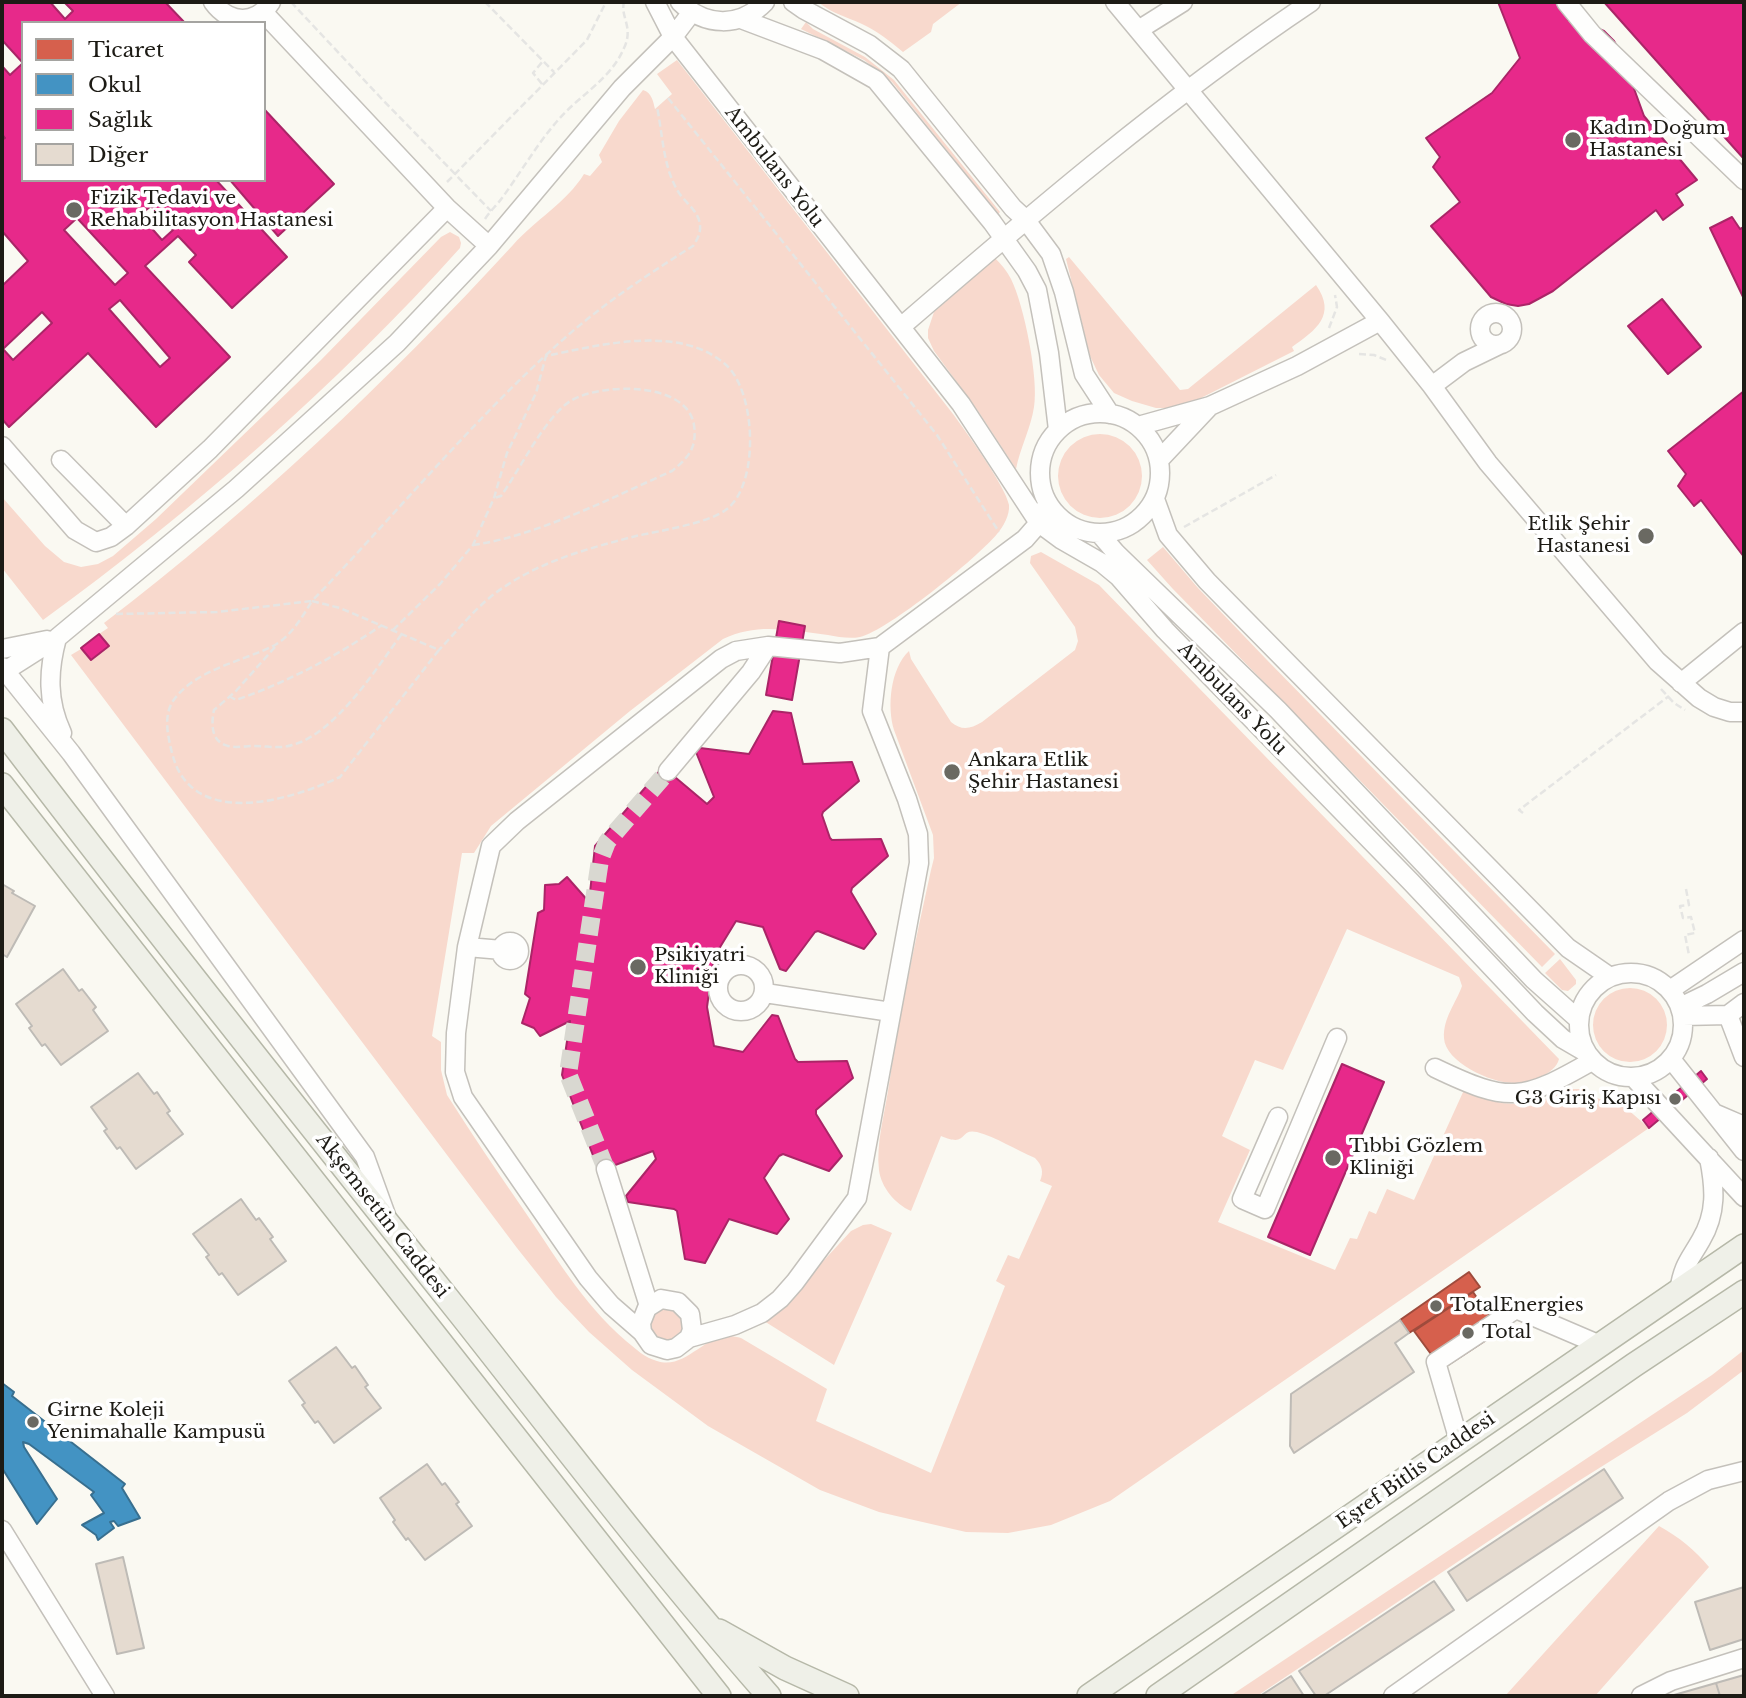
<!DOCTYPE html>
<html>
<head>
<meta charset="utf-8">
<style>
  body { margin:0 }
  #map { position:relative; width:1746px; height:1698px; overflow:hidden; background:#faf9f2; font-family:"Libre Baskerville",serif }
  canvas { display:block }
  .frame { position:absolute; inset:0; border:4px solid #1d1b15; pointer-events:none }
  .legend { position:absolute; left:21px; top:21px; width:245px; height:161px; box-sizing:border-box; background:#fff; border:2px solid #a5a4a1; margin:0; padding:9px 12px; list-style:none; font-size:21px; color:#1d1b15 }
  .legend li { display:flex; align-items:center; gap:14px; height:35px }
  .legend b { width:35px; border:2px solid #a5a4a1 }
</style>
</head>
<body>
<div id="map">
<canvas width="1746" height="1698"></canvas>
<div class="frame"></div>
<ul class="legend">
<li><b style="height:19px;background:#d6604d"></b>Ticaret</li>
<li><b style="height:19px;background:#4393c3"></b>Okul</li>
<li><b style="height:19px;background:#e7298a"></b>Sağlık</li>
<li><b style="height:19px;background:#e5dbd0"></b>Diğer</li>
</ul>
</div>
<script>
const g = document.querySelector('canvas').getContext('2d');
g.lineJoin = 'round';
function paint(path, color) { g.fillStyle = color; g.fill(path, 'evenodd'); }
function trace(path, color, width, dash) { g.strokeStyle = color; g.lineWidth = width; g.lineCap = dash ? 'butt' : 'round'; g.setLineDash(dash || []); g.stroke(path); }
function label(font, color, halo, rows, align = 'center') {
  g.font = font + ' "Libre Baskerville",serif'; g.lineWidth = 7; g.setLineDash([]); g.textBaseline = 'middle'; g.strokeStyle = halo; g.fillStyle = color; for (const [text, x, y, turn = 0] of rows) {
    g.save(); g.translate(x, y); g.rotate((+turn || 0) * Math.PI / 180); g.textAlign = isNaN(turn) ? turn : align; if (halo) g.strokeText(text, 0, 0); g.fillText(text, 0, 0); g.restore();
  }
}
const green = new Path2D(`
  M818 2H962L933 24 931 32 903 52C890 41 877 31 862 24 845 16 833 14 818 2Z
  M806 22 813 29 865 57 894 80 1000 212 998 214 892 82 864 60 801 29Z
  M677 60 953 414C966 432 1005 485 1009 505 1010 515 1003 527 997 534 977 558 889 630 860 637 850 639 838 637 828 635 792 631 758 622 723 639L630 711 491 826 474 853H462L432 1036 441 1042V1070L447 1095C471 1133 496 1170 521 1206 555 1255 581 1302 626 1341 636 1349 645 1358 657 1361 689 1371 706 1327 741 1338L827 1389 816 1421 931 1473 1005 1286 996 1281 1008 1255 1019 1259 1052 1186 1040 1181C1044 1172 1042 1165 1035 1158 1016 1150 996 1137 977 1132 958 1128 969 1148 941 1136L911 1211C895 1204 881 1187 879 1170 876 1145 884 1116 888 1091 899 1016 915 943 931 870L934 858 933 835 894 730C887 707 890 669 909 651L911 659 951 722C962 731 970 729 982 722L1075 650 1078 641 1075 627 1030 563 1031 556 1041 552 1099 585 1559 1059C1555 1075 1528 1083 1513 1083 1491 1083 1445 1062 1444 1038 1443 1018 1456 1003 1462 986L1459 977 1347 929 1283 1070 1255 1060 1222 1136 1250 1150 1218 1222 1335 1270 1350 1238 1357 1239 1369 1211 1376 1214 1387 1189 1414 1200 1464 1090 1501 1103 1520 1104 1540 1101 1570 1089H1583L1591 1096 1626 1108 1649 1128 1110 1501 1051 1525 1008 1533 966 1532 879 1512 820 1490 708 1426 632 1370 589 1332 556 1297 517 1248 71 655 81 649 91 660 109 646 99 634 108 628 104 623C252 510 387 382 513 245 534 221 567 202 584 174L590 176 602 162 599 155 619 121 643 90C652 93 653 101 655 109L672 94 657 74Z
  M450 232 459 237 461 243 460 248C335 387 194 510 43 620L2 568V497L45 546 64 562 81 567 98 564 113 556 156 519 321 360 441 237Z
  M1069 257 1180 390 1188 389 1316 285C1337 315 1316 330 1292 347L1294 351 1199 399 1175 408H1156L1132 401 1114 393 1099 375 1090 356 1066 259Z
  M995 258C1001 264 1007 271 1011 279 1024 305 1039 379 1034 407 1031 428 1020 448 1016 469L978 411 934 351 928 338V330L934 312Z
  M1058 476a42 42 0 1 1 84 0a42 42 0 1 1-84 0Z
  M1163 547 1198 588 1267 660 1555 954 1542 967 1172 588 1147 560Z
  M1560 959 1576 980V984L1568 991 1562 990 1545 973Z
  M1593 1025a37 37 0 1 1 74 0a37 37 0 1 1-74 0Z
  M871 1224 892 1233 834 1365 764 1321 778 1310 851 1231 863 1225Z
  M651 1324a16 16 0 1 1 32 0a16 16 0 1 1-32 0Z
  M1744 1350V1370L1687 1413 1577 1482 1257 1696H1230L1712 1375Z
  M1659 1526C1679 1537 1695 1550 1709 1567L1595 1696H1505Z`);
const shops = new Path2D(`
  M1469 1272 1480 1287 1409 1333 1400 1320Z
  M1473 1292 1500 1331 1442 1369 1414 1331Z`);
const schools = new Path2D(`
  M2 1383 14 1392 12 1396 125 1484 122 1488 140 1518 118 1526 114 1521 110 1522 114 1528 98 1540 96 1535 82 1525 104 1513 91 1495 94 1492 29 1444 23 1442 24 1447 57 1499 37 1524 2 1468Z`);
const health = new Path2D(`
  M2 2H50L65 19 73 11 64 2H165L185 23H23V180H216L287 257 232 308 189 262 196 255 178 236 145 266 230 357 156 427 88 353 9 427 2 419V286L28 261 2 231V140L5 138 2 134V66L10 75 23 63 2 40ZM151 206 173 230 162 240 140 215ZM77 218 128 273 115 285 64 230ZM120 300 170 358 160 367 109 309ZM42 312 52 323 13 360 3 349Z
  M1498 2H1560L1568 20H1577L1604 31 1614 41 1621 53 1644 116 1697 180 1676 194 1683 205 1663 220 1656 210 1553 291 1529 304 1518 306 1506 304 1491 297 1431 226 1460 202 1433 167 1440 157 1426 138 1492 93 1520 58Z
  M1604 2H1744V159Z
  M264 109 334 184 278 236 230 180H264Z
  M1732 217 1740 229 1744 227V299L1710 228Z
  M1662 299 1701 347 1668 374 1628 326Z
  M1744 391V557L1701 500 1694 506 1678 486 1686 474 1668 451Z
  M779 621 805 626 792 700 766 695Z
  M99 634 109 646 91 660 81 648Z
  M773 711 791 713 803 764 852 762 859 781 823 812 822 815 830 838 832 840 881 839 888 856 852 888 851 892 876 934 864 949 818 931 815 932 786 971 780 969 763 927 736 921 714 957 707 1007 714 1046 743 1052 772 1015 778 1016 795 1059 798 1062 847 1061 853 1078 816 1110V1114L842 1156 829 1171 783 1154 779 1156 764 1178 789 1219 777 1234 729 1219 705 1263 685 1259 677 1211 674 1209 628 1202 626 1196 656 1159 653 1151 599 1171 562 1075 570 1021 540 1036 534 1028 522 1023 530 998 525 994 538 913 544 910 545 885 559 884 567 877 589 902 595 846 663 767 707 804 714 797 696 752 700 748 749 754Z
  M1342 1064 1384 1082 1310 1255 1268 1237Z
  M1701 1071 1707 1079 1649 1128 1643 1120Z`);
const building = new Path2D(`
  M2 884 14 891 12 893 35 906 7 957 2 954Z
  M63 969 79 991 82 989 96 1007 93 1010 108 1031 61 1065 45 1044 42 1046 29 1028 32 1026 16 1004Z
  M138 1073 154 1094 157 1092 170 1111 167 1113 183 1134 136 1169 120 1147 117 1149 104 1131 107 1129 91 1107Z
  M241 1199 256 1220 259 1218 273 1237 270 1239 286 1261 238 1295 222 1273 219 1275 206 1257 209 1255 193 1234Z
  M1400 1320 1409 1333 1395 1343 1414 1372 1294 1453 1290 1446 1291 1394Z
  M336 1347 352 1368 355 1366 368 1385 365 1387 381 1408 334 1443 318 1421 315 1423 302 1405 305 1403 289 1381Z
  M427 1464 442 1485 445 1483 459 1502 456 1504 472 1526 425 1560 408 1538 406 1540 393 1522 395 1520 380 1498Z
  M1604 1469 1623 1498 1467 1601 1448 1572Z
  M123 1557 144 1648 117 1654 96 1564Z
  M1434 1581 1454 1610 1324 1696H1316L1299 1671Z
  M1744 1587V1639L1710 1650 1695 1602Z
  M1744 1675V1696H1720L1716 1683Z
  M1291 1676 1304 1696H1260Z
  M1716 1683 1720 1696H1674V1695Z`);
const minorTunnel = new Path2D(`
  M606 1169 568 1074 600 860 607 842 668 771`);
const path = new Path2D(`
  M291 2 380 97 491 211
  M485 2 554 72
  M542 84 533 73 543 61
  M668 98 937 435 999 532
  M447 182 587 40 606 2
  M485 219C490 211 497 205 502 198 521 172 537 144 559 119 580 95 611 79 624 48 634 27 620 17 624 2
  M1329 328 1337 307 1335 295
  M1359 354 1374 355 1389 361
  M1184 527 1276 475
  M473 545C537 536 613 497 672 471 689 457 697 448 694 425 687 381 602 383 572 400 546 415 519 471 501 496L494 498
  M312 601 340 608 439 650 340 777C289 801 191 830 172 753 168 736 163 717 173 701 195 669 242 662 275 645 291 636 303 616 312 601Z
  M116 614 217 612 312 601C397 513 475 417 567 336 606 302 650 273 693 246 697 240 701 233 700 225 699 212 686 203 679 193 663 168 663 136 657 107
  M393 630 440 584 473 545 494 498 507 453 536 393 546 356C599 345 679 324 725 364 756 390 760 483 727 509 710 523 659 531 636 536 590 548 544 560 504 587 479 603 459 629 439 650
  M275 647 236 691 214 710C211 724 211 742 228 746 236 748 246 746 255 746 267 746 281 749 292 745 335 734 376 669 401 635
  M1661 689 1674 703 1685 710
  M229 696 236 700C288 682 337 656 382 625
  M1523 813 1519 810 1669 696
  M1686 889 1689 905 1680 906 1683 918 1691 917 1695 933 1685 935 1689 955`);
const minor = new Path2D(`
  M213 2C229 24 256 25 271 2
  M655 2 673 37 961 404 1039 523 1062 540 1102 563 1119 577 1165 630 1411 882 1535 1013 1563 1039 1587 1053
  M680 2C705 27 740 28 765 2
  M793 2 803 9 870 45 901 69 1013 208 1025 219 1051 254 1064 292 1084 374 1110 414
  M1115 2 1380 321 1432 386 1488 463 1657 661 1699 698 1714 707 1730 712H1744
  M1566 2 1592 34 1744 180
  M263 12 447 208 489 246
  M741 19 823 50 876 80 992 222 1027 271 1037 290 1049 353 1058 430
  M1140 29 1183 2
  M1480 329a16 16 0 1 1 32 0a16 16 0 1 1-32 0Z
  M902 326C1034 212 1166 99 1311 2
  M1432 386 1464 362 1499 345
  M1040 473a60 60 0 1 1 120 0a60 60 0 1 1-120 0Z
  M1138 426 1210 406 1297 366 1380 321
  M2 446 75 530 96 542 111 537 126 526 210 449 447 208
  M1160 459 1208 408
  M61 460 126 526
  M1155 499 1168 535 1207 581 1568 948 1610 977
  M1099 533 1116 553 1278 710 1534 980 1579 1020
  M57 638C48 671 47 701 62 733
  M2 649 47 640
  M2 667 71 753 365 1157 386 1215
  M2 673 57 638 236 489 397 343 489 246 622 88 673 37 692 12
  M1681 683 1744 632
  M668 771 751 672 768 646
  M501 951a9 9 0 1 1 18 0a9 9 0 1 1-18 0Z
  M467 947 502 950
  M718 988a23 23 0 1 1 46 0a23 23 0 1 1-46 0Z
  M1579 1025a52 52 0 1 1 104 0a52 52 0 1 1-104 0Z
  M1670 990 1744 940
  M765 993 891 1012
  M1680 1007 1707 994 1744 972
  M1728 1015 1744 1057
  M1683 1016 1728 1015 1744 1003
  M1671 1059 1744 1151
  M1435 1068C1510 1104 1522 1101 1592 1061
  M1634 1078 1744 1197
  M1716 1114 1744 1126
  M1278 1117 1242 1199 1265 1209 1337 1038
  M606 1169 649 1306
  M1679 1291C1683 1265 1689 1261 1701 1240 1717 1213 1715 1188 1709 1158
  M642 1332 611 1305 588 1278 463 1097 455 1072 456 1033 467 947 491 846 517 821 721 659 736 651 768 646 840 653 880 647 1025 539 1039 523 1047 504
  M689 1338 692 1330 690 1314 678 1302 661 1299 647 1308 641 1323 642 1332 651 1345 667 1350 676 1348 689 1338 735 1325 762 1313 780 1299 795 1282 857 1198 919 863 918 834 907 799 872 711 880 647
  M1459 1441 1436 1362 1516 1309 1600 1345
  M2 1530 105 1696
  M1393 1696 1669 1501 1708 1480 1744 1471
  M1641 1696 1671 1681 1744 1658`);
const major = new Path2D(`
  M2 730C152 927 306 1121 461 1315 562 1443 661 1573 769 1696
  M2 785 719 1696
  M719 1631 785 1668 847 1696
  M1089 1696 1744 1246
  M1158 1696 1634 1365 1744 1292`);
const markers = [
  [1573,140,9,"#6a6962"],
  [74,210,9,"#6a6962"],
  [1646,536,9,"#6a6962"],
  [952,772,9,"#6a6962"],
  [638,967,9,"#6a6962"],
  [1675,1099,7,"#6a6962"],
  [1333,1158,9,"#6a6962"],
  [1436,1306,7,"#6a6962"],
  [1468,1333,7,"#6a6962"],
  [33,1422,7,"#6a6962"]
];
const poiNames = [
  ["Kadın Doğum",1589,129],
  ["Hastanesi",1589,151],
  ["Fizik Tedavi ve",90,199],
  ["Rehabilitasyon Hastanesi",90,221],
  ["Etlik Şehir",1630,525,"right"],
  ["Hastanesi",1630,547,"right"],
  ["Ankara Etlik",968,761],
  ["Şehir Hastanesi",968,783],
  ["Psikiyatri",654,956],
  ["Kliniği",654,978],
  ["G3 Giriş Kapısı",1661,1099,"right"],
  ["Tıbbi Gözlem",1349,1147],
  ["Kliniği",1349,1169],
  ["TotalEnergies",1450,1306],
  ["Total",1482,1333],
  ["Girne Koleji",47,1411],
  ["Yenimahalle Kampusü",47,1433]
];
const streetNames = [
  ["Ambulans Yolu",774,167,52],
  ["Ambulans Yolu",1232,699,46],
  ["Akşemsettin Caddesi",382,1216,52],
  ["Eşref Bitlis Caddesi",1416,1471,-35]
];
paint(green, '#f8d9cd');
paint(shops, '#d6604d');
trace(shops, '#9e4b3c', 2);
paint(schools, '#4393c3');
trace(schools, '#386f8f', 2);
paint(health, '#e7298a');
trace(health, '#aa2567', 2);
paint(building, '#e5dbd0');
trace(building, '#bebbb6', 2);
trace(minorTunnel, '#d9d8d1', 18, [18, 9]);
trace(minor, '#c4c1bb', 21);
trace(major, '#b6b8a8', 26);
trace(path, '#e5e5e3', 2.5, [7, 3.5]);
trace(minor, '#fefefd', 18);
trace(major, '#eff0e8', 23);
for (const [x, y, r, color] of markers) { const dot = new Path2D(); dot.arc(x, y, r, 0, 2 * Math.PI); g.fillStyle = color; g.fill(dot); trace(dot, '#fff', 2.5); }
label('19px', '#1d1b15', '#fff', poiNames, 'left');
label('19px', '#1d1b15', '#fff', streetNames);
</script>
</body>
</html>
